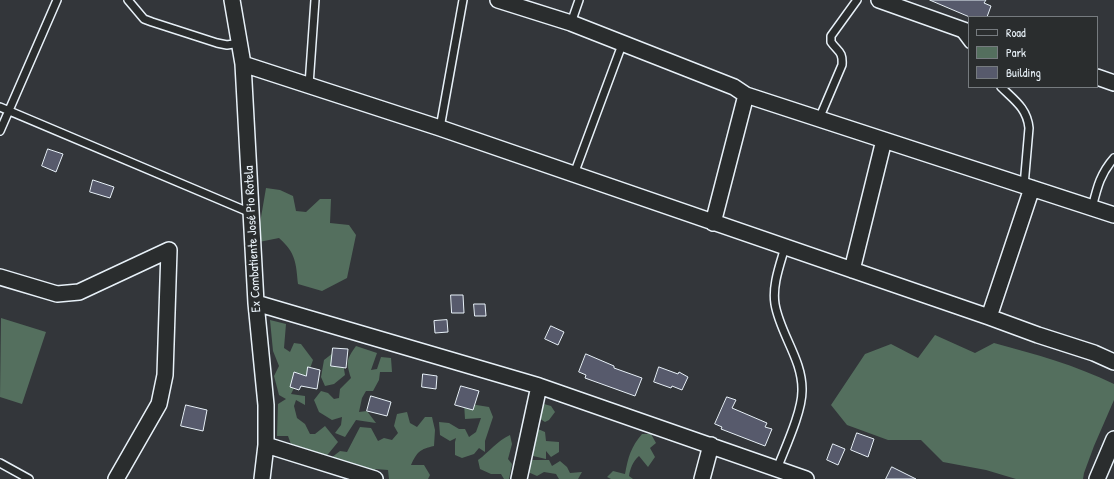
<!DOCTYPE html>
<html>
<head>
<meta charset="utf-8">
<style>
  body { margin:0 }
  #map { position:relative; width:1114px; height:479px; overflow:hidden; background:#33363a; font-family:"Patrick Hand",sans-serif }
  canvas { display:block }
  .legend { position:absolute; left:968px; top:16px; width:130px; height:72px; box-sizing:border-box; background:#2a2d2e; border:1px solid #767b7f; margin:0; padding:5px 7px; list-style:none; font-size:12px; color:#e8f1f8 }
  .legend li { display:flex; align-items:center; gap:8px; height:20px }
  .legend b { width:20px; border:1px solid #767b7f }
</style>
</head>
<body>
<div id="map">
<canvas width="1114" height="479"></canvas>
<ul class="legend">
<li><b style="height:5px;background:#2a2d2e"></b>Road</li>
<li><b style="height:11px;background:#546f5e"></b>Park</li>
<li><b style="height:11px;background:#575a6c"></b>Building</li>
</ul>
</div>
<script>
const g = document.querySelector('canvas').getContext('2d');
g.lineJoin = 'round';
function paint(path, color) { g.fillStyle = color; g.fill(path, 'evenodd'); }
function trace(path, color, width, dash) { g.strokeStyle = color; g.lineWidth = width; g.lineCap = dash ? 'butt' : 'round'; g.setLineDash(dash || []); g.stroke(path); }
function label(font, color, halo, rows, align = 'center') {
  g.font = font + ' "Patrick Hand",sans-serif'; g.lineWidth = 4; g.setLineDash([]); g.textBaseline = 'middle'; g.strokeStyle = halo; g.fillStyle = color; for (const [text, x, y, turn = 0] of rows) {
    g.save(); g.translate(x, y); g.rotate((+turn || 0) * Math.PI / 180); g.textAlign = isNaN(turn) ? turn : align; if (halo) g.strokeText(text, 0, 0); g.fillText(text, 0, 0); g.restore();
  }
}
const green = new Path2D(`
  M266 188 280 190 293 196 296 211 306 212 320 199H331L330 223 349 225 356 235 347 278 322 291 298 284C296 263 296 253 279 238L259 242V229Z
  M1 318 46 332 22 404 0 397Z
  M270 320 286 324 284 348 290 352 294 343 301 344 313 360 308 374 296 384 291 394 305 396V405L296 400 294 406 297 418 305 424 310 434H315L325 426 338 442 320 464 293 450 288 436H277L278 404 286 399 279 395 274 376 279 366 273 351Z
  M935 335 975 353 994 343C1035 354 1075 365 1114 384V400L1094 446 1084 473 1083 479H1016L986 470 943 462 921 440H888L847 425 831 405 865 354 891 344 918 358Z
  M356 346 377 353 371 370 377 369 381 357 391 358 392 372H380L379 380 373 391H366L362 398 359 412 367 411 376 423 356 420 345 437 335 433 341 425 342 417 332 420 319 412 314 400 321 391 328 393 334 399 339 398 340 389 351 378C346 362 346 360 356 346Z
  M333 353 343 363 345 375 334 384 325 386 321 377 324 360Z
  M464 403 489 407 493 417 485 441V452L479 448 474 454 462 458 455 455V442L456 438 450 441 440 435 439 422 449 423 459 429H465L469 437 476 432 481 418 465 419Z
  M544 404 551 406 555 412 549 420 545 422 537 417 540 408Z
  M407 412 410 423 417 427 425 417H432L435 430 434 446C420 449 417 452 411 465H424L430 475 428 479H389L388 470 375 469 380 479 359 473C340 479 338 476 327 461L340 451 347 452 360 427 371 428 378 441 384 438 392 440 398 433 394 426 397 414Z
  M538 429 545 432 546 441 559 442V452L551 457 546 451V459L533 456C530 445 532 437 538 429Z
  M642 434H651L656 443 650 448 655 457 648 467 639 456C633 461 630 469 629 476L633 479H611L607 477 613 471 625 474C628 457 631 447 642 434Z
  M510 435 512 444 508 459 512 464 509 479H504L501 474H491L480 469 478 460C489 452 497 441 510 435Z
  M532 460H549L552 466 560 461 567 467 570 473 582 472 578 479H559L556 474 544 472 537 476 528 472Z`);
const building = new Path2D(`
  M930 0H986L984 3 991 6 987 17H970Z
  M48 149 63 154 56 172 42 166Z
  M93 180 114 187 110 198 90 192Z
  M451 295H463L464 313H452Z
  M474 304H485L486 316H475Z
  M447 320 448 332 435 333 434 321Z
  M551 326 564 332 558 345 545 339Z
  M333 348 348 349 346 368 331 366Z
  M586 354 614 366V368L642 378 635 396 585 378 586 375 579 372Z
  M308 367 320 370 317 389 301 386 299 390 290 387 294 372 306 376Z
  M659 367 678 374 679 372 688 377 682 390 672 386 671 388 654 382Z
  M423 374 437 376 436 389 422 387Z
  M461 386 479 391 473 410 455 405Z
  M371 396 391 402 387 416 367 411Z
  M727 397 736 400 732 408 767 423 765 427 772 429 765 446 721 429 722 427 715 424Z
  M186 405 207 410 203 431 181 426Z
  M857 433 874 439 868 457 851 450Z
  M833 444 845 449 838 465 827 460Z
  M892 467 916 479H886Z`);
const service = new Path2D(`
  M128 0 144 19 152 22 217 43 227 45 240 43
  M571 23 579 0
  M960 32 969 44
  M309 85 315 0
  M1001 87C1014 100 1027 108 1029 128L1024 186
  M0 107 251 213
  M819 119 842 65C843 51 838 52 831 42V36L857 0
  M440 128 463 0
  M0 131 57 0
  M574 174 623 42
  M1092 208C1097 188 1100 174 1114 158
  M0 463 29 479
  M777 469C785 448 802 412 802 391 803 360 780 334 775 304 772 285 780 265 785 247`);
const minor = new Path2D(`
  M232 0 243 64 256 303 266 405V445L262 479
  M498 0 571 23 734 87 746 95 1114 215
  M879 0 969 32
  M243 64 440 128 989 317 1038 335 1094 353 1114 362
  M1097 77 1114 83
  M713 223 746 95
  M852 270 884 140
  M0 277 57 294 79 292 169 250 165 375 159 404 116 479
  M256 303 539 386 806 479
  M989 317 1032 188
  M266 445 375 479
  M519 479 539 386
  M702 479 711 445
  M1097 479 1114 439`);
const streetNames = [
  ["Ex Combatiente José Pio Rotela",253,239,-93]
];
paint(green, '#546f5e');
paint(building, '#575a6c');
trace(building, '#e8f1f8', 1);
trace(service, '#e8f1f8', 10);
trace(minor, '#e8f1f8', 18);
trace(service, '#2a2d2e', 7);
trace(minor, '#2a2d2e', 15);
label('13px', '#e8f1f8', '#2a2d2e', streetNames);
</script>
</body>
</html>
